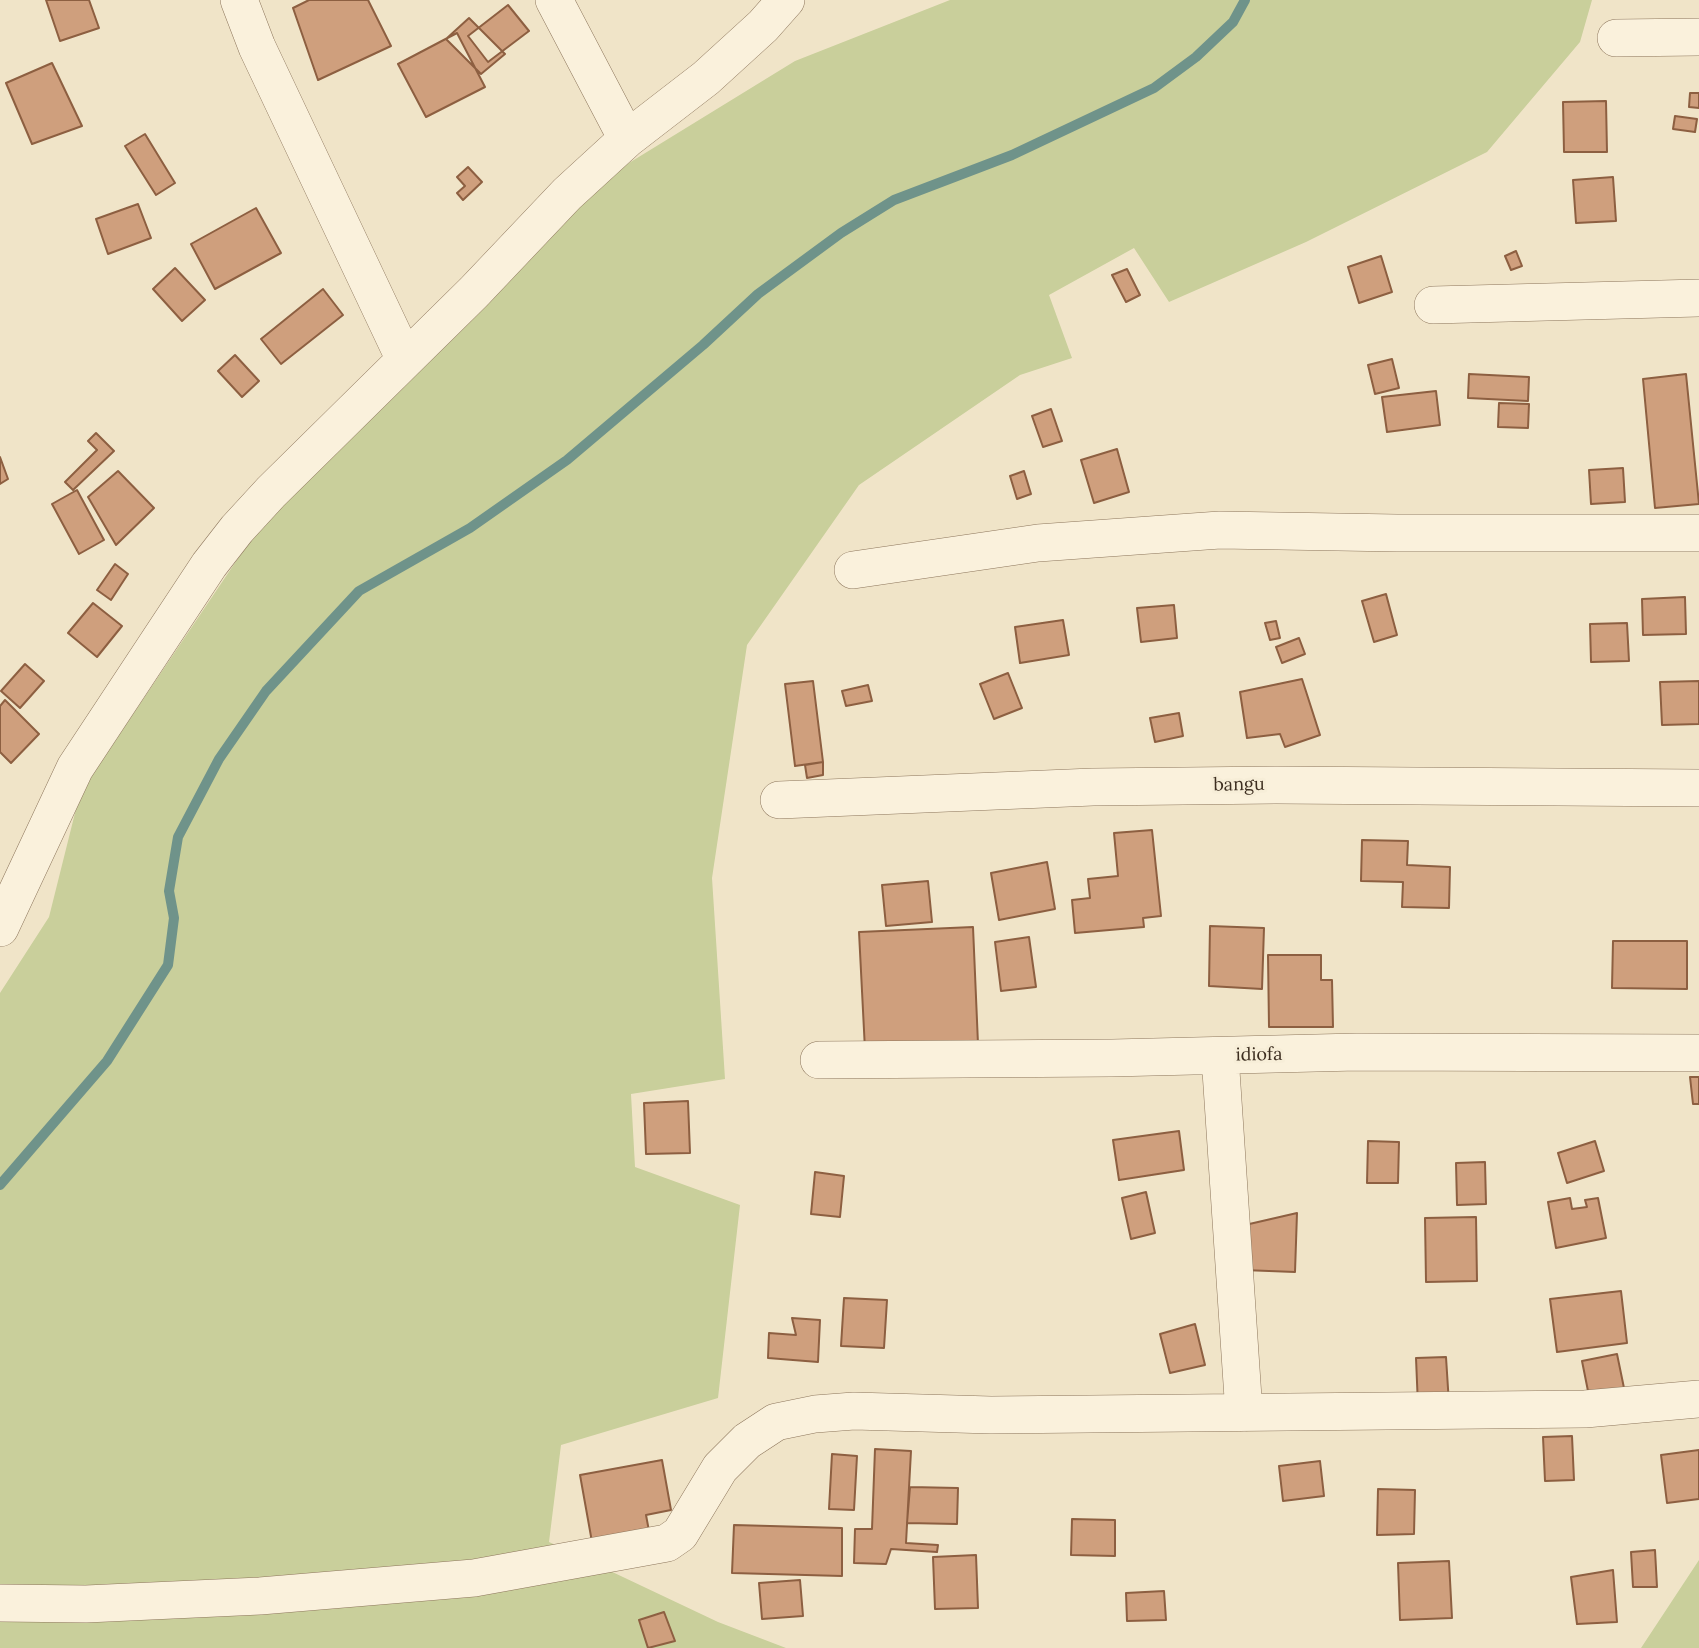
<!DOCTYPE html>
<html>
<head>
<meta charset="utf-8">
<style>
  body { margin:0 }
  canvas { display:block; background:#f0e4c8 }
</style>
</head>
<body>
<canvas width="1699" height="1648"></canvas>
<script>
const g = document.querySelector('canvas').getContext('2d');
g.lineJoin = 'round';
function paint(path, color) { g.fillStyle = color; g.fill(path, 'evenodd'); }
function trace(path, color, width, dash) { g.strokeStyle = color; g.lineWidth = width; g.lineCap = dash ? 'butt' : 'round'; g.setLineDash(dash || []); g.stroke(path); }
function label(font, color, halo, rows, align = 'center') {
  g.font = font + ' Lora,serif'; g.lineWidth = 6; g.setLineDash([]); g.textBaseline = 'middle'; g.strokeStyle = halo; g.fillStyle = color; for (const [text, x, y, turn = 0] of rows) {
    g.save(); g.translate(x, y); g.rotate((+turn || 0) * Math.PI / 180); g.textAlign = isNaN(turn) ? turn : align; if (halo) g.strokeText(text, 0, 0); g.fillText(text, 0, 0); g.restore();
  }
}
const green = new Path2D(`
  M950 0H1592L1580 42 1487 152 1306 242 1169 302 1134 248 1049 295 1072 358 1020 375 859 485 747 645 712 878 725 1079 631 1094 635 1167 740 1205 718 1398 561 1445 549 1542 718 1622 786 1648H0V993L49 917 80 793 280 496 585 190 795 61Z
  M1699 1560V1648H1641Z`);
const stream = new Path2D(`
  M0 1185 107 1061 168 965 174 918 169 891 178 837 219 759 266 691 359 591 470 528 567 460 703 345 758 294 841 233 894 200 1012 155 1154 88 1196 57 1233 22 1245 0`);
const building = new Path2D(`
  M46 0H89L99 28 60 41Z
  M309 0H368L391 46 318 80 293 8Z
  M508 5 529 31 488 62 468 36Z
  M469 18 505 54 481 74 446 39Z
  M457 33 485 87 426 117 398 64Z
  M52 63 82 126 32 144 6 83Z
  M1690 93H1699V108L1689 107Z
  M1606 101 1607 152H1564L1563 102Z
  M1675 116 1697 119 1695 132 1673 129Z
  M145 134 175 183 156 195 125 146Z
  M468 167 482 182 463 200 457 193 465 186 457 177Z
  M1613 177 1616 221 1576 223 1573 180Z
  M138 204 151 238 108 254 96 219Z
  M256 208 281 253 215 289 191 244Z
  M1516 251 1522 266 1511 270 1505 256Z
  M1381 256 1392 292 1359 303 1348 267Z
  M175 268 205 300 182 321 153 289Z
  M1127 269 1140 295 1126 302 1112 275Z
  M323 289 343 315 281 364 261 339Z
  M235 355 259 381 242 397 218 371Z
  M1392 359 1399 388 1375 394 1368 365Z
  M1469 374 1529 377 1528 401 1468 398Z
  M1686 374 1699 504 1655 508 1643 379Z
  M1436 391 1440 425 1387 432 1382 397Z
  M1499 403 1529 404 1528 428 1498 427Z
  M1051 409 1062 441 1043 447 1032 416Z
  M96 433 114 451 73 490 65 482 97 450 88 441Z
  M1117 449 1129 492 1094 503 1081 460Z
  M0 457 8 479 0 484Z
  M1623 468 1625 502 1591 504 1589 470Z
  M118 471 154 508 116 545 88 497Z
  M1024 471 1031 494 1017 499 1010 476Z
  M77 490 104 540 79 554 52 504Z
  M115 564 128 574 111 600 97 590Z
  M1386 594 1397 635 1374 642 1362 601Z
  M1685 597 1686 634 1643 635 1642 599Z
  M93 603 122 626 97 657 68 633Z
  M1174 605 1177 638 1141 642 1137 608Z
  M1063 620 1069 655 1020 663 1015 627Z
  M1276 621 1280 638 1270 640 1265 623Z
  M1627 623 1629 661 1591 662 1590 624Z
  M1299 638 1305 654 1282 663 1276 647Z
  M25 664 44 681 20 708 1 691Z
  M1008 673 1022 708 994 719 980 684Z
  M1302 679 1320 735 1285 747 1280 734 1247 738 1240 692Z
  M813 681 823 762 795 766 785 684Z
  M1699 681V724L1662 725 1660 682Z
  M868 685 872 701 846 706 842 691Z
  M5 700 39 734 11 763 0 752V706Z
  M1179 713 1183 736 1155 742 1150 718Z
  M823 762V775L807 778 805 765Z
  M1152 830 1161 916 1143 918 1144 927 1075 933 1072 900 1090 898 1088 879 1118 876 1114 833Z
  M1362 840 1408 841 1407 865 1450 867 1449 908 1402 907 1403 882 1361 881Z
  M1047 862 1055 909 999 920 991 873Z
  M928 881 932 922 886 926 882 885Z
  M1210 926 1264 928 1262 989 1209 986Z
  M973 927 978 1044 865 1050 859 932Z
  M1029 937 1036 987 1001 991 995 942Z
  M1613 941H1687V989L1612 988Z
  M1268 955H1321V980H1332L1333 1027H1269Z
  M1690 1077H1699V1104H1693Z
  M688 1101 690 1153 646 1154 644 1103Z
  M1179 1131 1184 1170 1119 1180 1113 1140Z
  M1368 1141 1399 1142 1398 1183H1367Z
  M1595 1141 1604 1171 1567 1183 1558 1153Z
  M1485 1162 1486 1204 1457 1205 1456 1163Z
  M815 1172 844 1176 840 1217 811 1214Z
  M1146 1192 1155 1233 1131 1239 1122 1198Z
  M1570 1198 1572 1209 1587 1207 1585 1200 1598 1198 1606 1238 1556 1248 1548 1202Z
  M1297 1213 1295 1272 1243 1270 1245 1225Z
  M1476 1217 1477 1281 1426 1282 1425 1218Z
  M1621 1291 1627 1343 1557 1352 1550 1299Z
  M844 1298 887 1300 884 1348 841 1346Z
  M792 1318 820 1320 818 1362 768 1358 769 1333 796 1335Z
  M1195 1324 1205 1365 1170 1373 1160 1334Z
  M1617 1354 1624 1388 1589 1396 1582 1361Z
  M1446 1357 1449 1404 1418 1406 1416 1358Z
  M1572 1436 1574 1480 1545 1481 1543 1437Z
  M875 1449 911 1451 906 1543 938 1545 937 1552 891 1549 886 1564 854 1563 855 1529H872Z
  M1699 1450V1499L1667 1503 1661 1455Z
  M832 1454 857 1456 854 1510 829 1509Z
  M662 1460 671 1510 646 1515 649 1531 592 1542 580 1475Z
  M1320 1461 1324 1496 1283 1501 1279 1466Z
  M910 1487 958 1488 957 1524 907 1523Z
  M1378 1489 1415 1490 1414 1534 1377 1535Z
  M1072 1519 1115 1520V1556L1071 1555Z
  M734 1525 842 1528V1576L732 1573Z
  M1655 1550 1657 1587H1633L1631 1552Z
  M976 1555 978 1608 935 1609 933 1557Z
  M1449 1561 1452 1618 1400 1620 1398 1563Z
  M1613 1570 1617 1622 1577 1624 1571 1577Z
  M800 1580 803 1616 762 1619 759 1583Z
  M1164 1591 1166 1620 1127 1621 1126 1593Z
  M664 1612 675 1641 648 1648 639 1620Z`);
const minor = new Path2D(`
  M239 0 257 47 405 360
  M554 0 627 139
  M1616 38 1699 37
  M1433 305 1699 298
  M853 570 1038 543 1220 530 1397 533H1699
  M779 800 1093 787 1276 785 1699 788
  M0 928 75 768 209 565 237 529 271 492 474 292 567 194 627 139 706 78 763 26 786 0
  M1220 1056 1244 1413
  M819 1060 1112 1058 1357 1052 1699 1053
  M0 1603 86 1604 260 1596 474 1578 667 1543 680 1534 720 1468 747 1441 776 1422 815 1414 854 1411 991 1415 1585 1409 1699 1399`);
const streetNames = [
  ["bangu",1239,785,-1],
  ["idiofa",1259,1055,-1]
];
paint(green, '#c9cf9b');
trace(stream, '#6f938a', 10);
paint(building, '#cf9f7d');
trace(building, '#8d5f41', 2);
trace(minor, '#8d765c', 38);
trace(minor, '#faf1dc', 37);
label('18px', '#3d2e20', '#f7eed8', streetNames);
</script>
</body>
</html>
